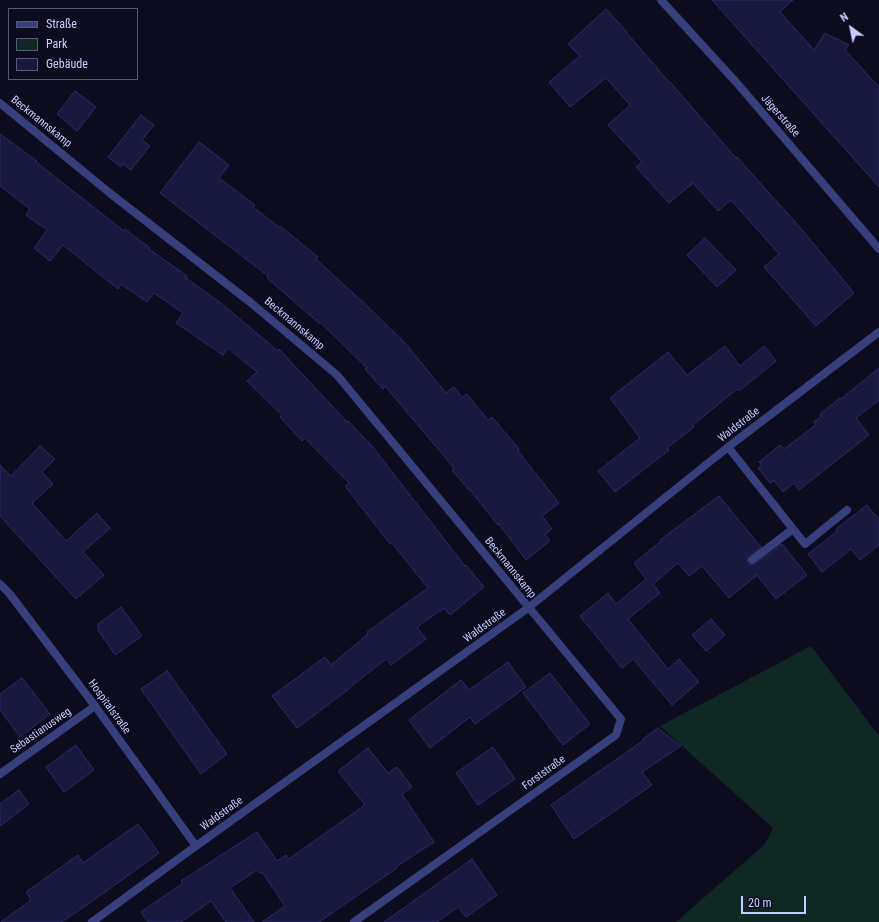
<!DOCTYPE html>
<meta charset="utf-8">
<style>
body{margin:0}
#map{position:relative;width:879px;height:922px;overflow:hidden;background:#0c0c1e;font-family:"Roboto Condensed",sans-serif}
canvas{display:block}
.legend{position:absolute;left:8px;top:8px;width:130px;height:72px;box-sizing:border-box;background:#0c0c1e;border:1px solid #585978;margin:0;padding:5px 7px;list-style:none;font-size:12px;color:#c9ccff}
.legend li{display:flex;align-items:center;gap:8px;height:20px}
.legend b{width:20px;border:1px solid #585978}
.north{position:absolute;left:831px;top:8px;width:40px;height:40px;-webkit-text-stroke:3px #0c0c1e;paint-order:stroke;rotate:327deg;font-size:11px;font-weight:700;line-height:16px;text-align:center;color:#c9ccff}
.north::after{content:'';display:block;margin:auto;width:14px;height:18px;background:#c9ccff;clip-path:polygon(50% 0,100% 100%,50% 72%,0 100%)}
.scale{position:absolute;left:741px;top:896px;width:65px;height:18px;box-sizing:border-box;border:2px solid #c9ccff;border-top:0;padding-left:5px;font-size:12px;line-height:14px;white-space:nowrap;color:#c9ccff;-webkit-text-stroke:3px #0c0c1e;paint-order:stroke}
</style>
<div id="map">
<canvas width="879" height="922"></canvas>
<ul class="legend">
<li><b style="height:5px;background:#37407d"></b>Straße</li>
<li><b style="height:11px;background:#0f2823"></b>Park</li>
<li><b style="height:11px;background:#19183f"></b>Gebäude</li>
</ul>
<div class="north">N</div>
<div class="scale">20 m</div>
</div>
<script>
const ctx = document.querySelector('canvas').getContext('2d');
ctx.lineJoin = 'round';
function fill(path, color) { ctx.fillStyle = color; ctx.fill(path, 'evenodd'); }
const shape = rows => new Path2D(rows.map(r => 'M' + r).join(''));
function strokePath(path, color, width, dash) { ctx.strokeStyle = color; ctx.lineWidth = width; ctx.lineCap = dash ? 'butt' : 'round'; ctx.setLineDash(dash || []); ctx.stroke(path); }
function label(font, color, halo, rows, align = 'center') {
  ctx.font = font + ' "Roboto Condensed",sans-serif'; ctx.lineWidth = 3; ctx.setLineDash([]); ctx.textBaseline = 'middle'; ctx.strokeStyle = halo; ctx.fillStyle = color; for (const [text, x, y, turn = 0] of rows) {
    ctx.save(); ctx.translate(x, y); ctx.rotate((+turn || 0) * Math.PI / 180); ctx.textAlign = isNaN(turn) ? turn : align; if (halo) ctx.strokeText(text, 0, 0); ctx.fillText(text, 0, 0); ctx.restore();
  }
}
fill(shape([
 [811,646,879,736,879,922,676,922,765,844,773,828,660,726]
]), '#0f2823');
const building = shape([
 [712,0,793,0,780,12,814,50,825,33,849,45,845,50,879,87,879,187,712,0],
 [606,9,627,32,626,32,669,82,670,82,736,158,737,157,804,232,854,293,816,326,764,267,779,254,731,200,718,211,693,183,669,203,636,167,642,162,608,125,630,105,606,78,570,107,549,82,580,56,568,44,606,9],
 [75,91,96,107,77,131,57,114,75,91],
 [141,115,154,125,142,140,150,146,131,170,123,164,121,167,108,157,141,115],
 [0,134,37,161,36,162,124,231,125,229,150,248,149,249,187,276,186,278,222,304,278,351,279,349,347,422,348,421,372,446,465,566,466,565,484,587,450,615,444,608,417,627,426,639,391,665,386,659,349,688,349,689,297,728,272,696,325,657,331,665,368,634,367,632,428,588,392,543,390,544,345,486,349,483,305,438,302,441,280,417,282,415,247,381,257,372,228,348,223,355,176,323,183,313,154,293,147,302,121,284,118,289,63,245,50,261,34,248,47,230,26,215,30,209,0,186,0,134],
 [199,142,229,165,219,178,255,205,253,207,279,227,280,226,318,257,316,259,366,305,406,344,446,393,454,387,462,397,467,394,488,420,492,417,519,449,518,451,559,503,542,516,552,529,545,534,550,541,526,560,499,524,498,525,470,490,469,490,452,470,454,468,385,386,383,389,365,369,367,368,321,323,320,324,267,278,268,276,160,193,199,142],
 [705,238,736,270,717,287,687,255,705,238],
 [725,346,740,366,764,346,776,361,739,391,737,389,693,425,694,427,667,448,669,450,615,492,598,471,640,438,610,398,668,352,687,375,725,346],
 [879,368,879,400,856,418,869,435,799,490,794,483,783,492,774,480,770,483,758,468,762,465,759,462,780,445,784,449,816,425,814,422,821,417,820,414,840,398,841,399,879,368],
 [40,446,55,459,42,472,53,484,32,503,66,541,97,513,110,528,83,552,104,575,76,599,0,516,0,465,11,476,40,446],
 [719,496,761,547,747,558,748,564,752,565,755,564,782,544,807,575,776,599,757,575,729,598,702,566,689,576,678,563,653,584,660,593,628,619,668,669,679,659,699,682,672,705,633,659,622,668,580,616,608,593,616,604,646,579,634,563,661,541,660,540,719,496],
 [867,505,879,520,879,545,860,560,851,549,822,572,808,554,837,531,836,529,867,505],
 [121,607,142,636,115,655,98,630,98,624,121,607],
 [711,619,725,635,706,651,692,635,711,619],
 [508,662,526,687,475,724,470,717,430,748,409,720,461,680,469,690,508,662],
 [167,671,227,754,201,774,141,689,167,671],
 [550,673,590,724,563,745,523,693,550,673],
 [22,678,50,714,20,737,0,710,0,694,22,678],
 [658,728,681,746,642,772,652,785,574,839,551,805,644,740,643,739,658,728],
 [76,745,94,770,64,792,46,767,76,745],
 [493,747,515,779,478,805,456,773,493,747],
 [368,748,388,773,397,767,412,787,402,794,434,842,396,867,397,868,319,922,262,922,285,906,262,872,260,873,257,870,230,888,254,922,226,922,211,901,181,922,148,922,141,912,183,883,181,881,257,832,277,861,286,855,289,859,365,805,338,771,368,748],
 [19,790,29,804,0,826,0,804,19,790],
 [138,824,159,853,108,890,62,922,1,922,31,900,26,892,78,855,83,863,138,824],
 [472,859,497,895,466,917,458,907,437,922,384,922,472,859]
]);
fill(building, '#19183f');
strokePath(building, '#2c2a6b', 1);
strokePath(shape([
 [728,447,793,529],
 [752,560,793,529,805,544,847,510]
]), '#37407d', 8);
strokePath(shape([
 [661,0,736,82,879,249],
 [0,103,111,194,250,302,337,375,621,719,616,735,354,922],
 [0,584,9,593,95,706,196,846],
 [0,774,95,706],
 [92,922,196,846,528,608,728,447,879,332]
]), '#37407d', 8);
label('11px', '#c9ccff', '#0c0c1e', [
 ["Jägerstraße",780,116,49],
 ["Beckmannskamp",41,122,39],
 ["Beckmannskamp",294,324,40],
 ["Waldstraße",739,425,-38],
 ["Beckmannskamp",510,568,51],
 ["Waldstraße",485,626,-36],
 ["Hospitalstraße",109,707,54],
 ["Sebastianusweg",41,731,-35],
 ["Forststraße",544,773,-36],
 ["Waldstraße",222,814,-36]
]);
</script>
